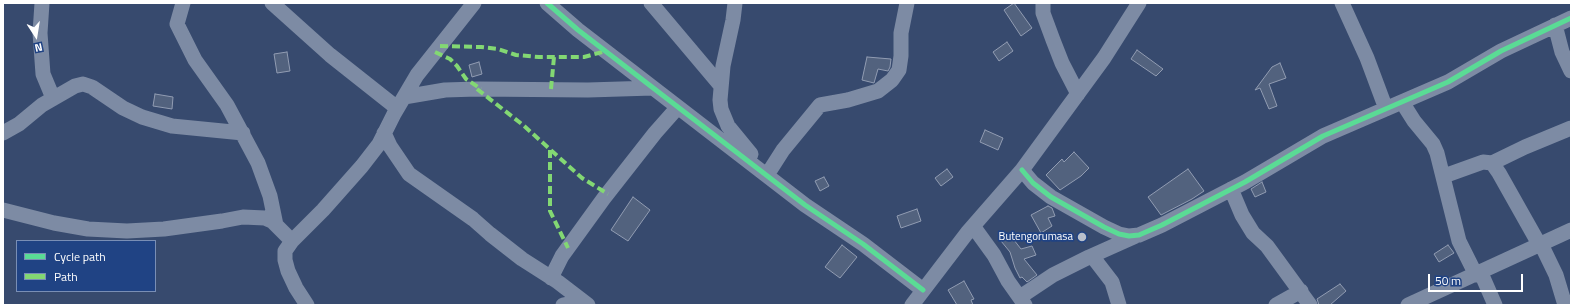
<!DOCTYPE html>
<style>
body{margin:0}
#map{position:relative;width:1574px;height:308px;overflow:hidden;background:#374a6e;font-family:"Titillium Web",sans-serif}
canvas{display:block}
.frame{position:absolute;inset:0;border:4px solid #fff;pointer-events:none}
.legend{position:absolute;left:16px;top:240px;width:140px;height:52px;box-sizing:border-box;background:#204384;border:1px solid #798eb5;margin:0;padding:5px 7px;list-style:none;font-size:12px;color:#fff}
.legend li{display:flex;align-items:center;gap:8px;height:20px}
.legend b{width:20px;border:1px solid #798eb5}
.north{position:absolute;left:16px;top:16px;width:40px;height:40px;-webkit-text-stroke:3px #204384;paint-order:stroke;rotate:168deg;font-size:11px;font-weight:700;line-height:16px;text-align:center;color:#fff}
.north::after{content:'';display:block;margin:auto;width:14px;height:18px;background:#fff;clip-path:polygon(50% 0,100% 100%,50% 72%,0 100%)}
.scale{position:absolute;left:1428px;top:274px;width:95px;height:18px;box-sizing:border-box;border:2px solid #fff;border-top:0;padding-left:5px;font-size:12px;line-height:14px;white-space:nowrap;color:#fff;-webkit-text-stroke:3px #204384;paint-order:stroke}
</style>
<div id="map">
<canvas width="1574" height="308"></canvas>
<div class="frame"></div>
<ul class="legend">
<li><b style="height:5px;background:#5adb95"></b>Cycle path</li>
<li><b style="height:5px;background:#83d873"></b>Path</li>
</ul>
<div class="north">N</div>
<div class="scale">50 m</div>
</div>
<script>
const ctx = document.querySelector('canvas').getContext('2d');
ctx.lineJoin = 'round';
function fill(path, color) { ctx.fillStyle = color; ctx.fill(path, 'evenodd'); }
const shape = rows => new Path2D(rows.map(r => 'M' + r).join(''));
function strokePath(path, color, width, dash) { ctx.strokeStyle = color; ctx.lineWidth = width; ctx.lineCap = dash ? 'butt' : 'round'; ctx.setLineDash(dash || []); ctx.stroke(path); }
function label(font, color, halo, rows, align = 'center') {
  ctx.font = font + ' "Titillium Web",sans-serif'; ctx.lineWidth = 3.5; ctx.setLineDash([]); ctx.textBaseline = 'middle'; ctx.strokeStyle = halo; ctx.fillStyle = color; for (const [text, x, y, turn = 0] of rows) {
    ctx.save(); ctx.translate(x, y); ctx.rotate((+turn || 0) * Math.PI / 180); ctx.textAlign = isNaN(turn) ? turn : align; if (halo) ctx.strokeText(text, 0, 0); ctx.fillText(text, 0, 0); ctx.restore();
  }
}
const building = shape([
 [1014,3,1032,28,1021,36,1004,10,1014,3],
 [1007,42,1013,51,999,61,993,52,1007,42],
 [1137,50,1163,69,1156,76,1131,59,1137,50],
 [287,52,290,71,277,73,274,54,287,52],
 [867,57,891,59,890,67,888,71,878,69,874,83,862,80,867,57],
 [479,62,482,74,472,77,469,65,479,62],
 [1280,63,1286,78,1269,84,1277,106,1269,109,1260,88,1255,90,1272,67,1280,63],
 [155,94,173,97,172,109,153,106,155,94],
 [985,130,1003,138,998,150,980,142,985,130],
 [1074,152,1089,168,1081,176,1060,190,1046,175,1062,159,1064,162,1074,152],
 [947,169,953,177,941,186,935,178,947,169],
 [1188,169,1204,191,1192,199,1161,215,1148,197,1188,169],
 [824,177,829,186,820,191,815,181,824,177],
 [1262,182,1266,192,1255,197,1251,189,1262,182],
 [633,197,650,210,628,241,611,230,633,197],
 [1048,206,1052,208,1055,216,1048,218,1052,226,1041,233,1031,215,1048,206],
 [917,209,921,221,901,228,897,216,917,209],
 [1010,235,1021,249,1032,246,1036,255,1024,259,1037,275,1027,282,1022,277,1020,278,1015,268,1010,252,1001,241,1010,235],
 [842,245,857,257,840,278,825,267,842,245],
 [1448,245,1454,253,1439,262,1434,254,1448,245],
 [964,281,974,299,971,300,973,305,957,305,948,290,964,281],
 [1340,284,1346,291,1330,305,1319,305,1317,299,1340,284]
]);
fill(building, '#52627e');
strokePath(building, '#919cb2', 1);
strokePath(shape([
 [42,3,40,33,43,74,53,98],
 [183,3,177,24,195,60,227,105,258,163,270,196,276,225],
 [272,3,330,55,397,108],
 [547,3,578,30,805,205,863,244,923,290],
 [651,3,721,86],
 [735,3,733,20,723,66,720,100,721,109,728,126,751,154],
 [1043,3,1043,13,1053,40,1062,63,1078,94],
 [1342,3,1367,58,1386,109],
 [1555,25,1562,52,1571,71],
 [404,97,445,90,477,89,588,90,653,88],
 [1402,102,1414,121,1433,144,1437,153,1459,241,1476,275],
 [3,133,19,124,42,105,75,86,83,84,92,87,123,108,142,117,172,126,243,133],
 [384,133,390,146,409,174,473,219,490,234,522,259,558,282,588,305],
 [1492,163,1525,147,1571,128],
 [1022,170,1033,183,1051,197,1104,227,1119,234,1129,236,1139,235,1162,225,1245,182,1323,136,1448,82,1501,51,1571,18],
 [767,175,783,150,820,105,848,100,878,91,892,80,899,70,901,56,901,33,907,3],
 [1444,176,1483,162,1492,163,1499,173,1539,244],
 [1231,189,1242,215,1253,233,1267,246,1310,305],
 [3,210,54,223,88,229,127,231,164,229,222,221,243,217,265,218,272,221,292,241],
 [973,226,994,255,1008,281,1025,305],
 [1541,244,1556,275,1565,305],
 [1092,256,1112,282,1119,305],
 [1481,273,1495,305],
 [551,278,562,256,604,198,655,133,678,107],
 [1020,297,1053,275,1089,257,1136,236],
 [307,305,296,288,288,271,285,260,285,251,292,241,323,210,362,166,379,144,394,114,417,75,474,3],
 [563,305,582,301],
 [912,305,967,233,1022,170,1104,58,1139,3],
 [1276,305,1301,291],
 [1408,305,1571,230]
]), '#7d8ba4', 15);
strokePath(shape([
 [440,46,481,47,498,49,516,55,539,57,584,57,606,51],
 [435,52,450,59,457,66,466,79,481,89],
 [477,89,523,125,582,178,608,194],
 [551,89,554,57],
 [550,150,550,211,568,248]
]), '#83d873', 4, [8, 4]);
strokePath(shape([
 [547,3,578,30,805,205,863,244,923,290],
 [1022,170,1033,183,1051,197,1104,227,1119,234,1129,236,1139,235,1162,225,1245,182,1323,136,1448,82,1501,51,1571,18]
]), '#5adb95', 5);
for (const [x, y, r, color] of [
 [1082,237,5,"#b9c0cc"]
]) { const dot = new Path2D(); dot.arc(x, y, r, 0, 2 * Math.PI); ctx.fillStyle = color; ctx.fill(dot); strokePath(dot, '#204384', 1.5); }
label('11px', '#fff', '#204384', [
 ["Butengorumasa",1073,237]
], 'right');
</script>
